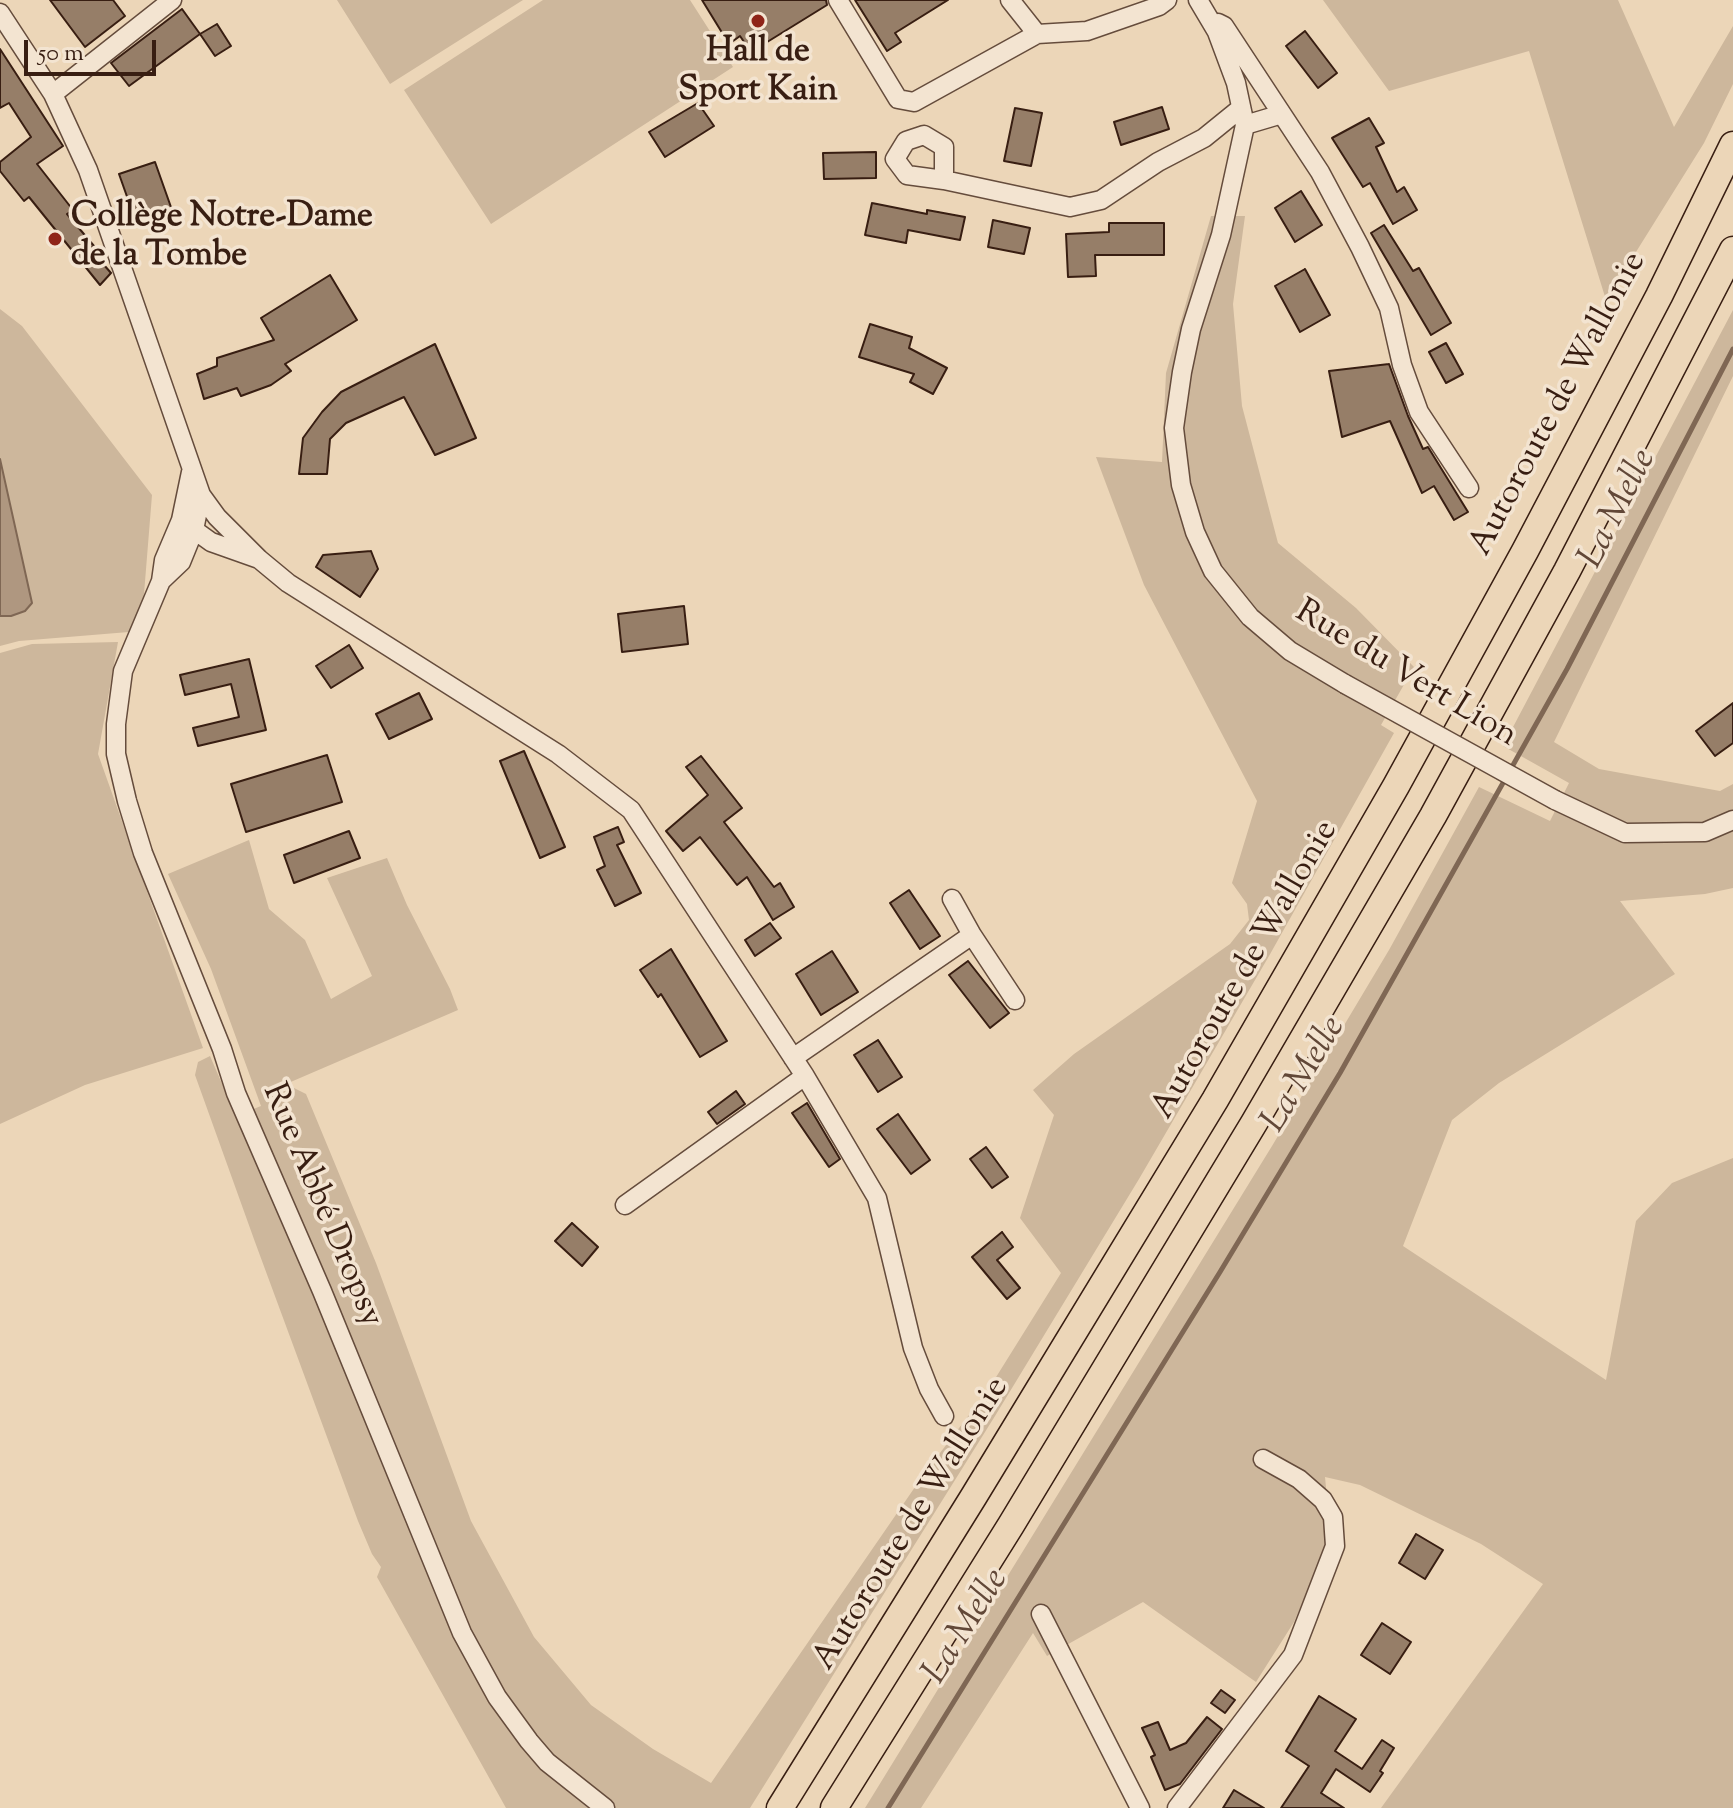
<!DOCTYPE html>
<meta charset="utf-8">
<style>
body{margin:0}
#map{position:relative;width:1733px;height:1808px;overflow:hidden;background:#ecd6b8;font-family:"Sorts Mill Goudy",serif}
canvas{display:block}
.scale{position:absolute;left:24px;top:40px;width:132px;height:36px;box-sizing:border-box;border:4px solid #381e12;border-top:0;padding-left:10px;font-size:24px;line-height:28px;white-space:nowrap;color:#381e12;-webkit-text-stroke:6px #f3e4d1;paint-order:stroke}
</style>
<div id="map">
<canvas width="1733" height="1808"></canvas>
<div class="scale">50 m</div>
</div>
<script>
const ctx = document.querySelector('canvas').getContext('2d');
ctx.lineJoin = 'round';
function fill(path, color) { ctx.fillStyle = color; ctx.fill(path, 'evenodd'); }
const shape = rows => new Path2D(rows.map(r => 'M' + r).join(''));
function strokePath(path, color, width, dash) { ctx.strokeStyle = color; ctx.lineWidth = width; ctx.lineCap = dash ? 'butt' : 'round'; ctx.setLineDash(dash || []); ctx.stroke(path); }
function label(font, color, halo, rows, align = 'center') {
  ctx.font = font + ' "Sorts Mill Goudy",serif'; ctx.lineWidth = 7; ctx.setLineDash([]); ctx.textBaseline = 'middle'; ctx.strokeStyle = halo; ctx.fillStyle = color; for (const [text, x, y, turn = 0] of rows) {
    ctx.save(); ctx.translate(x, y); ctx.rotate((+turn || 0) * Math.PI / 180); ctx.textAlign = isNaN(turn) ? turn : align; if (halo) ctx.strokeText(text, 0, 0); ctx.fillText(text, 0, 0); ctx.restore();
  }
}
fill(shape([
 [337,0,523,0,390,84],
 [543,0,690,0,733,67,491,224,404,90],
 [1323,0,1618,0,1674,127,1733,26,1733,84,1704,143,1606,300,1529,51,1389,91],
 [1211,216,1245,216,1233,304,1242,406,1278,543,1356,608,1414,667,1381,725,1394,733,1269,956,1139,1179,995,1416,750,1808,506,1808,377,1577,381,1567,372,1554,358,1521,255,1242,195,1075,198,1062,210,1056,236,1116,261,1106,211,969,168,874,249,840,269,909,305,940,331,999,372,976,327,878,387,858,407,905,450,989,458,1010,286,1084,306,1094,376,1263,471,1521,534,1637,591,1705,653,1749,711,1783,924,1474,988,1390,1061,1273,1020,1218,1054,1115,1033,1090,1074,1054,1230,944,1249,920,1247,904,1232,883,1257,801,1144,585,1096,457,1162,462,1166,373],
 [0,309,22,326,152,495,141,631,19,641,0,646],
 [1733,310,1733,376,1554,742,1599,769,1720,791,1733,784,1733,888,1705,894,1620,901,1675,974,1499,1083,1452,1120,1403,1246,1606,1380,1636,1221,1672,1183,1733,1158,1733,1808,1381,1808,1543,1584,1481,1544,1360,1485,1325,1477,1329,1519,1328,1543,1294,1622,1256,1682,1143,1602,1047,1656,1033,1633,921,1808,865,1808,1272,1146,1389,950,1479,787,1550,821,1569,783,1503,746],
 [118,642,98,754,203,1048,85,1085,0,1124,0,653,32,644]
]), '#cdb79c');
const water = shape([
 [0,459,32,603,25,611,11,616,0,616,0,459]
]);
fill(water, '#af9780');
strokePath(water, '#7f6754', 2);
strokePath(shape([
 [888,1808,1220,1272,1340,1073,1567,669,1733,349]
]), '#7f6754', 5);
const building = shape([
 [50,0,113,0,125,16,85,47,50,0],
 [702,0,826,0,827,5,751,52,740,36,729,44,702,0],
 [855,0,948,0,895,33,901,42,887,51,855,0],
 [182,9,200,34,129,86,111,63,182,9],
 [217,24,231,46,215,56,200,34,217,24],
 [1305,31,1337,73,1318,88,1286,46,1305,31],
 [0,49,63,146,37,164,73,210,67,214,94,246,90,249,111,273,100,285,29,197,24,201,0,171,0,162,31,137,9,103,0,108,0,49],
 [698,103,714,126,665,157,649,132,698,103],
 [1162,107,1169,129,1121,145,1114,122,1162,107],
 [1015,108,1042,113,1031,166,1004,161,1015,108],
 [1369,118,1384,143,1376,147,1397,192,1404,187,1417,210,1393,224,1370,183,1363,187,1332,138,1369,118],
 [876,152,876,178,824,179,823,153,876,152],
 [155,162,172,210,136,222,119,174,155,162],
 [1301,191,1322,225,1295,242,1275,208,1301,191],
 [872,203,927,214,927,210,965,217,960,240,908,230,906,243,865,235,872,203],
 [993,220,1030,228,1024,254,988,247,993,220],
 [1109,223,1164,223,1164,255,1095,255,1096,276,1068,277,1066,234,1109,232,1109,223],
 [1384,225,1413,271,1419,268,1451,323,1431,335,1371,233,1384,225],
 [1305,269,1330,315,1300,332,1275,286,1305,269],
 [330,275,357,320,285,364,291,371,271,385,241,396,237,388,204,399,197,374,217,366,217,358,274,340,261,318,330,275],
 [870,324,912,337,909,348,947,368,933,394,910,382,914,374,859,357,870,324],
 [1446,343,1463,374,1446,383,1429,352,1446,343],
 [435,344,476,438,435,455,404,397,346,423,330,439,327,474,299,474,303,438,322,412,341,392,435,344],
 [1389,364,1408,416,1423,449,1428,447,1468,512,1454,520,1434,486,1422,493,1390,421,1342,437,1329,371,1389,364],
 [371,551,378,569,360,597,316,567,323,555,371,551],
 [684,606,688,644,622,652,618,614,684,606],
 [349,645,363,668,331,688,316,666,349,645],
 [249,659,266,730,198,746,193,728,239,717,231,684,185,695,180,675,249,659],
 [419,693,432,719,389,739,376,714,419,693],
 [1733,703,1733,743,1715,756,1696,731,1733,703],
 [524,751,565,847,540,858,500,761,524,751],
 [327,755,342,802,246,832,231,784,327,755],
 [701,756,742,808,724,822,774,887,780,883,794,907,773,920,747,877,737,885,700,837,683,851,666,831,708,795,686,767,701,756],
 [618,827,624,842,617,845,641,893,615,906,597,870,605,866,594,837,618,827],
 [349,831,360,858,294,883,284,855,349,831],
 [909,890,940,936,920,949,890,903,909,890],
 [770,923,781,938,755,956,745,940,770,923],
 [671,949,727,1041,700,1057,661,994,658,997,640,970,671,949],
 [832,951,858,992,821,1015,796,974,832,951],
 [968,961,1009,1013,990,1028,949,975,968,961],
 [878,1040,902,1077,878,1092,854,1055,878,1040],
 [736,1091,745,1104,717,1124,708,1112,736,1091],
 [807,1103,840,1159,829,1167,792,1113,807,1103],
 [898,1114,930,1160,911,1174,877,1129,898,1114],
 [986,1147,1008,1177,992,1188,970,1159,986,1147],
 [572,1223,598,1247,582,1266,555,1241,572,1223],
 [1002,1232,1013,1247,997,1260,1020,1288,1007,1299,972,1257,1002,1232],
 [1416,1534,1443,1550,1425,1579,1399,1563,1416,1534],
 [1382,1623,1411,1642,1390,1674,1361,1655,1382,1623],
 [1221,1690,1235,1700,1225,1713,1211,1703,1221,1690],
 [1319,1696,1356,1719,1335,1751,1362,1769,1382,1740,1394,1748,1380,1771,1383,1773,1370,1792,1336,1769,1321,1793,1344,1808,1281,1808,1309,1766,1286,1751,1319,1696],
 [1207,1717,1222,1729,1180,1784,1165,1790,1151,1757,1155,1755,1142,1728,1158,1722,1170,1750,1186,1743,1207,1717],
 [1234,1790,1264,1808,1223,1808,1234,1790]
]);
fill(building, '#967e68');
strokePath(building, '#381e12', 2);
const minor = shape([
 [838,0,898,99,914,102,1037,34],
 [1010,0,1037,34,1087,31,1159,6,1167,0],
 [1198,0,1217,32,1236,83,1245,125,1221,235,1191,329,1182,372,1174,428,1181,485,1195,532,1213,571,1250,617,1290,651,1345,684],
 [0,13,53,94,88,170,201,495,194,530,181,562,161,581],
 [1218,23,1224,26,1320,172,1360,247,1389,308,1402,365,1419,412,1469,488],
 [53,94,172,0],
 [1245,125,1282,114],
 [944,180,944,147,924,135,906,141,895,159,907,175,944,180,1070,207,1101,200,1158,162,1204,138,1241,108],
 [191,472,181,520,164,560,161,581,123,671,116,724,116,754,127,801,143,853,222,1049,236,1093,322,1291,462,1633,497,1697,529,1741,547,1762,605,1808],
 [186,524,211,542,259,559,217,517,201,495],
 [259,559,288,583,558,754,631,810,805,1076,877,1198,913,1348,929,1389,944,1416],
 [1555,800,1625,833,1705,832,1733,820],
 [952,899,972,935],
 [793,1058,972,935,1015,1000],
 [625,1205,805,1076],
 [1041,1614,1140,1808],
 [1177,1808,1293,1655,1335,1546,1333,1517,1323,1500,1299,1479,1263,1459]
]);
const highway = shape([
 [780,1808,974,1496,1215,1100,1396,786,1525,551,1659,296,1733,145],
 [834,1808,1011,1525,1254,1123,1433,816,1567,571,1733,250]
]);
strokePath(minor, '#654c3c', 21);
strokePath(highway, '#381e12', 29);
strokePath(minor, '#f3e4d1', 18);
strokePath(highway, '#ecd6b8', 26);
const minorBridge = shape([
 [1345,684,1555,800]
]);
strokePath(minorBridge, '#654c3c', 21, []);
strokePath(minorBridge, '#f3e4d1', 18);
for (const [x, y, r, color] of [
 [758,21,8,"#8f2418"],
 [55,239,8,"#8f2418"]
]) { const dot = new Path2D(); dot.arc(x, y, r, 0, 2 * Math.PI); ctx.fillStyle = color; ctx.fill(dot); strokePath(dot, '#f3e4d1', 3); }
label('bold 34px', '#381e12', '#f3e4d1', [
 ["Hall de",758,54],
 ["Sport Kain",758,93],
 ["Collège Notre-Dame",71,219,"left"],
 ["de la Tombe",71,258,"left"]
]);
label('34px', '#381e12', '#f3e4d1', [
 ["Autoroute de Wallonie",1560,405,-62],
 ["Rue du Vert Lion",1405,676,31],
 ["Autoroute de Wallonie",1247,971,-60],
 ["Rue Abbé Dropsy",320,1206,67],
 ["Autoroute de Wallonie",913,1525,-58]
]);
label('italic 36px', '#624838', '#f3e4d1', [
 ["La Melle",1620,510,-63],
 ["La Melle",1306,1076,-59],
 ["La Melle",968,1628,-58]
]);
</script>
